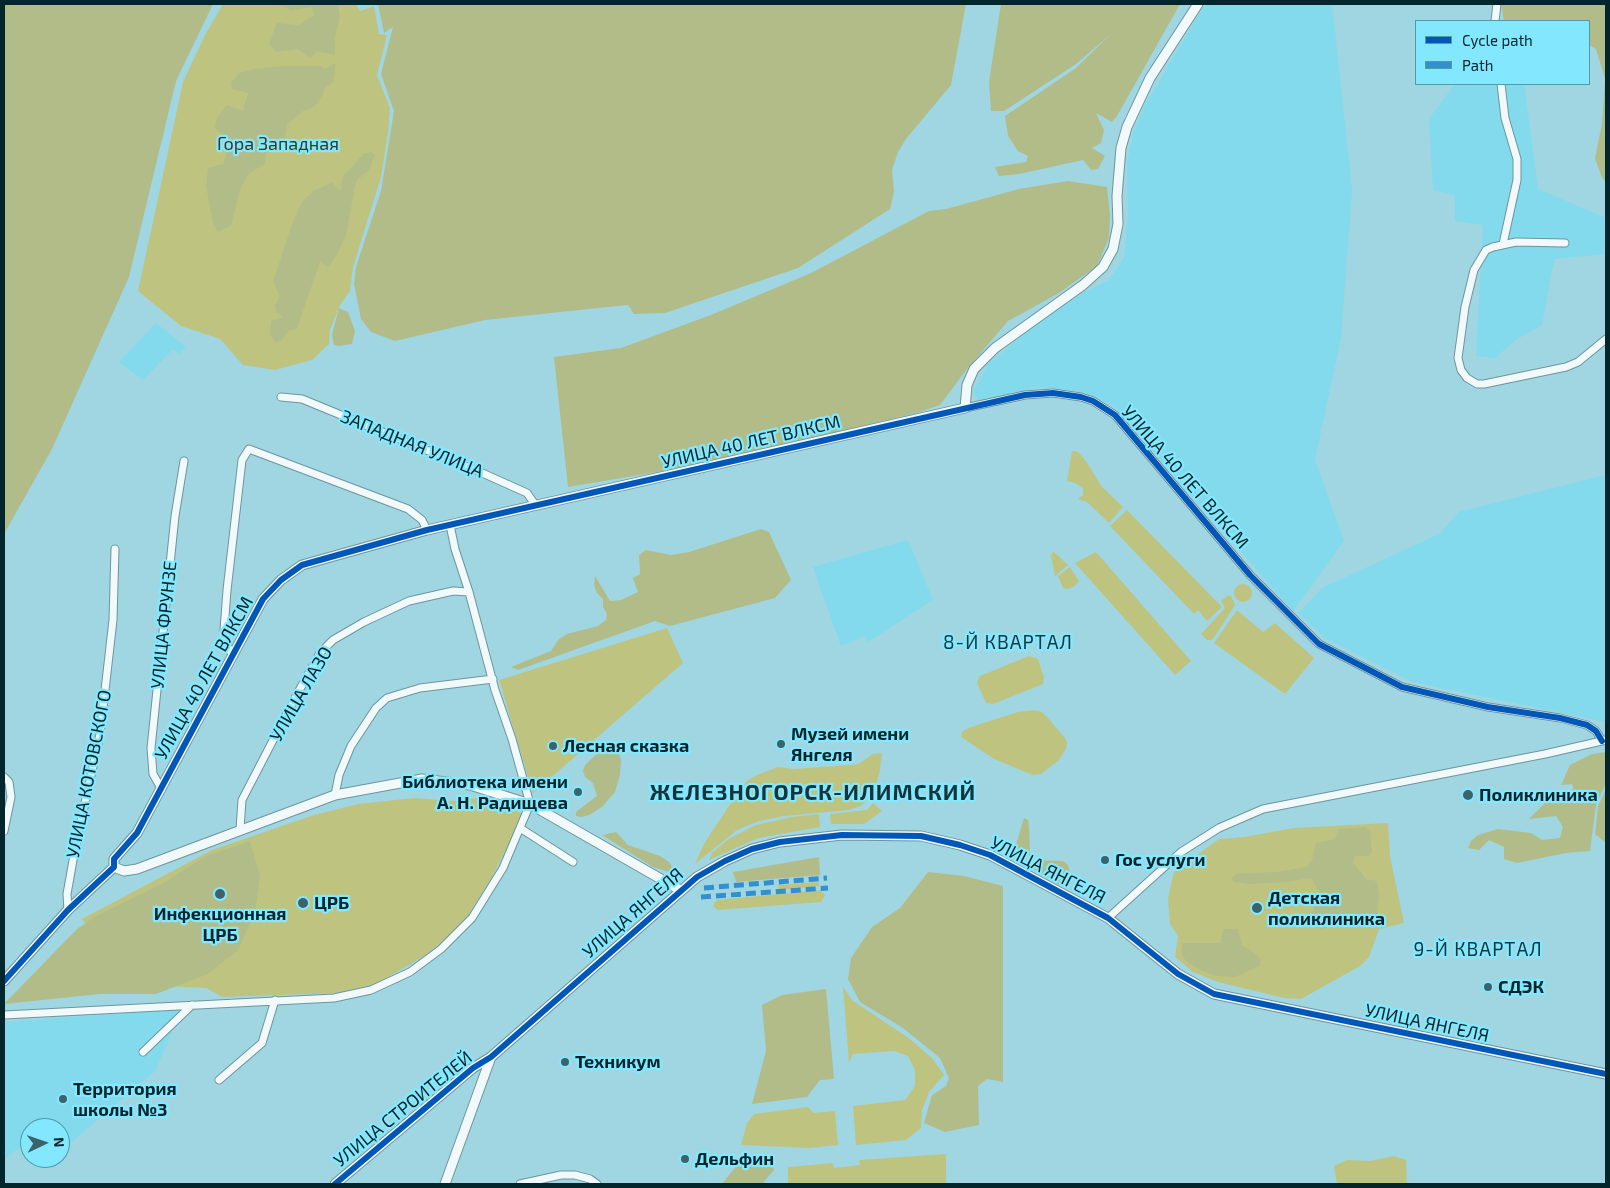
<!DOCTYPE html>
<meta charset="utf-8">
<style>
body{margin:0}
#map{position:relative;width:1610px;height:1188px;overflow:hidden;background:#9fd6e2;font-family:"Exo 2",sans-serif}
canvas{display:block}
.frame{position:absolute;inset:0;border:5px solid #03252c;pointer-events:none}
.legend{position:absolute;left:1415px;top:20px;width:175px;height:65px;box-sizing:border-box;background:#83e8fe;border:1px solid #509aaa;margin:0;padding:6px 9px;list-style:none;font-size:15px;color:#03252c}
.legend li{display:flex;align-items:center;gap:10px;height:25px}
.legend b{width:25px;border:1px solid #509aaa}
.north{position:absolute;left:20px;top:1118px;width:50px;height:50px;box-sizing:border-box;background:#83e8fe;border:1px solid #509aaa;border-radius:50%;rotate:87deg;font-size:14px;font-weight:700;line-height:20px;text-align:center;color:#03252c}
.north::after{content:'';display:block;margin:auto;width:18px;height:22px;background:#3a636c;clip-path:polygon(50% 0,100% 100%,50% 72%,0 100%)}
</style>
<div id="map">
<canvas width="1610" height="1188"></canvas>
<div class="frame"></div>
<ul class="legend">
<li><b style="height:6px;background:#0057b8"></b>Cycle path</li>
<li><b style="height:6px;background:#338fcd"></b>Path</li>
</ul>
<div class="north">N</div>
</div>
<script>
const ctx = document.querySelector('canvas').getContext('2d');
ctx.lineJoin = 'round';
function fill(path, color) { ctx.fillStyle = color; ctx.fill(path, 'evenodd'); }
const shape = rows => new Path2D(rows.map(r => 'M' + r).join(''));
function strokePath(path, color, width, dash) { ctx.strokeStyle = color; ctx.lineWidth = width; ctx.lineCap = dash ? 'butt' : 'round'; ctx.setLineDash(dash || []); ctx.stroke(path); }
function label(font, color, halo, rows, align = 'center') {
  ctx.font = font + ' "Exo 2",sans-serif'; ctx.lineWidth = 4.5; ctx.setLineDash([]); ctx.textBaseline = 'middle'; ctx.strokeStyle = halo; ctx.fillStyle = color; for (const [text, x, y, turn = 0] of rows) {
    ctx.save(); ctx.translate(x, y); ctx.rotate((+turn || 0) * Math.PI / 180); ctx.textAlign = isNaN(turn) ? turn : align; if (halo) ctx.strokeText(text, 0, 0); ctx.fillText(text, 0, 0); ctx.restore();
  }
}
fill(shape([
 [1205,4,1332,4,1352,190,1341,337,1315,460,1344,541,1293,611,1116,408,1084,392,1041,387,980,401,973,393,988,364,1032,328,1082,293,1109,280,1124,258,1128,215,1127,163,1133,134,1145,105],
 [1455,84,1524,84,1538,189,1606,218,1606,254,1554,259,1542,325,1517,339,1495,358,1476,356,1483,225,1455,221,1455,195,1433,190,1429,119],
 [156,323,186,347,179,354,173,349,143,380,119,362],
 [1606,475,1606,722,1413,682,1325,638,1299,613,1322,588,1439,534,1459,512],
 [908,540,933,600,868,642,865,636,841,646,813,567],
 [182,1009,155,1071,67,1146,60,1139,60,1128,30,1128,30,1140,4,1159,4,1022]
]), '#82daec');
fill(shape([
 [223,4,356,4,360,11,374,6,379,34,387,35,377,75,390,108,388,133,381,177,353,267,350,291,340,305,330,330,329,344,312,360,275,370,243,365,220,339,181,326,138,291,183,82,205,35],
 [1072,451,1078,452,1086,461,1102,487,1123,507,1109,523,1087,502,1078,499,1083,495,1083,488,1075,483,1067,481],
 [1127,510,1222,607,1207,621,1198,610,1194,614,1110,526],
 [1053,551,1068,565,1055,576,1051,556],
 [1096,552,1191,661,1175,675,1075,563],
 [1070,567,1079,581,1075,586,1068,589,1063,588,1058,576],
 '1234 593a9 9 0 1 1 18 0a9 9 0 1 1-18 0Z',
 [1228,595,1231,596,1235,605,1215,636,1212,640,1207,640,1201,634,1225,608,1221,601],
 [1237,610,1263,632,1275,623,1314,658,1285,694,1214,643],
 [667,628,683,663,533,793,499,680],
 [1029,656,1038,659,1044,677,1043,684,993,704,986,703,977,683,980,676],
 [1034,710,1042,712,1047,717,1065,738,1067,743,1066,749,1058,761,1041,774,1033,775,994,759,961,737,962,732,968,728,1018,712],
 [882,753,880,771,873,794,861,806,849,810,784,816,759,821,737,830,695,864,705,842,737,794,747,781,757,775,778,767,793,769,849,765,858,764,873,754],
 [485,797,510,806,523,815,492,877,466,919,444,940,426,955,376,984,336,993,222,997,206,988,125,984,82,919,212,850,314,815,358,804,414,798,454,801],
 [873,803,882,811,864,824,831,824,830,814,867,810],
 [819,814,820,827,758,838,709,860,712,853,727,840,756,825,792,817],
 [1388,823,1390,856,1404,923,1379,929,1369,957,1360,966,1301,999,1284,998,1218,982,1193,972,1175,957,1178,936,1170,924,1168,898,1174,872,1219,839,1244,837,1294,828],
 [819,882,819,886,779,890,778,885],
 [820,890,825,895,821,902,718,910,713,906,717,900],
 [843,987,853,1001,910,1039,933,1059,944,1075,929,1092,922,1110,921,1128,906,1140,856,1145,853,1106,905,1100,915,1086,915,1070,908,1056,894,1051,853,1054,849,1063],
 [808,1107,814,1113,835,1111,838,1145,809,1148,741,1145,747,1123,754,1114],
 [946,1154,946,1184,788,1184,788,1167,833,1163,834,1168,860,1165,859,1160],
 [1394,1156,1406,1160,1407,1184,1337,1184,1334,1166,1347,1160,1370,1161]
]), '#bec480');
fill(shape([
 [4,4,213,4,176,81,129,277,52,449,4,534],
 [281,4,338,4,340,17,335,38,335,55,317,51,310,58,297,49,276,52,269,44,277,23,298,25,315,15,311,7,291,11],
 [378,4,966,4,951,85,906,139,898,152,892,170,894,192,890,209,798,268,665,313,634,314,628,305,598,308,485,320,395,341,371,332,361,319,354,284,356,267,381,191,394,111,381,74,393,27,384,33],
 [1001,4,1180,4,1117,116,1112,122,1096,113,1104,130,1101,143,1092,148,1105,156,1098,169,1091,170,1083,160,1019,174,999,176,995,167,1026,162,1028,156,1018,151,1008,136,1005,116,1076,68,1111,34,1076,64,1004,111,991,111,989,82],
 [1501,4,1606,4,1606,182,1602,178,1595,158,1602,124,1605,79,1596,49,1589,45,1589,21,1504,21],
 [336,63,333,83,325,88,322,96,314,107,303,111,287,125,285,138,279,145,266,148,265,164,248,174,240,189,231,226,218,232,213,223,206,186,208,168,223,164,232,138,224,138,215,128,217,117,227,105,243,111,248,93,232,89,231,83,239,73,254,69,282,66,321,66,325,69],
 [372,152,375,155,369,170,356,181,346,236,336,256,328,267,320,262,297,329,289,330,281,341,275,342,270,334,271,321,283,317,276,312,275,305,280,296,273,282,291,227,302,202,313,191,332,182,341,192,342,178,364,153],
 [1068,181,1107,187,1110,215,1109,238,1097,266,1059,293,1008,321,967,369,940,405,917,413,693,466,568,487,554,357,621,348,711,315,811,273,929,211,946,209,1019,189],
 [339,308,348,312,355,331,352,344,339,346,334,345,332,335],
 [761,529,769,532,791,580,775,598,670,626,655,621,518,670,511,667,551,651,559,639,567,634,598,626,606,620,607,614,603,607,603,599,597,593,594,585,595,576,610,601,621,600,638,592,633,578,640,574,639,555,646,550,671,555,689,552],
 [616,744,621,760,620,775,615,792,602,807,589,815,581,817,576,816,576,812,597,796,593,783,585,777,583,771,585,765,606,745],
 [1606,752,1606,783,1596,805,1590,851,1566,853,1517,863,1504,859,1504,847,1489,840,1479,850,1468,848,1471,841,1478,835,1498,829,1531,833,1542,840,1560,838,1563,827,1556,816,1529,819,1552,796,1559,801,1567,799,1573,788,1572,784,1561,785,1570,765,1592,754],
 [1606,789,1606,843,1595,834,1598,806],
 [1024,818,1028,820,1029,827,1030,855,1026,856,1016,851,1015,848],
 [1365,827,1370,830,1372,852,1369,856,1355,856,1353,862,1366,879,1377,881,1379,897,1377,910,1379,917,1377,924,1363,918,1352,924,1335,924,1322,929,1313,926,1311,917,1319,892,1311,878,1285,882,1249,884,1235,882,1231,879,1236,874,1243,873,1277,872,1307,867,1312,860,1316,843,1335,839,1338,829],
 [616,832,628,845,660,856,669,862,673,868,669,872,653,867,602,835],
 [250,841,260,876,255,913,238,950,208,974,156,994,100,994,4,1004,77,929,96,916,165,882,206,856],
 [819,857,820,875,736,882,733,872],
 [1027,860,1063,861,1068,865,1072,882,1068,887,1059,885,1028,866],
 [928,872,964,876,1003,886,1003,1082,987,1079,978,1086,979,1125,945,1132,924,1123,932,1095,946,1086,949,1078,940,1058,903,1028,860,1002,848,979,851,958,872,927,900,908],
 [1224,929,1238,929,1242,945,1256,954,1261,960,1260,966,1235,977,1216,976,1200,970,1186,961,1182,955,1182,943,1220,943],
 [826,989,834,1079,820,1080,807,1097,752,1104,766,1051,762,1005,782,995],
 [744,1156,772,1159,774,1170,762,1184,722,1184]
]), '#b2bc88');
const minor = shape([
 [1495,21,1497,4],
 [1501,84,1505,118,1517,159,1517,180,1503,244],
 [1565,243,1516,242,1493,247,1486,250,1474,270,1465,307,1458,358,1461,370,1467,378,1477,384,1484,384,1566,367,1578,362,1606,339],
 [281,397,302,399,480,472,527,493,536,506],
 [965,408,1025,395,1053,393,1081,397,1093,401,1115,415,1250,575,1319,644,1402,687,1488,707,1560,718,1587,725,1596,731,1602,741],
 [233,656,228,647,224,630,227,590,242,460,249,449,408,509,422,520,427,530],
 [4,777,9,782,11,797,4,831],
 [161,788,153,774,151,748,175,516,184,461],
 [335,795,339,775,351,746,376,708,387,698,420,688,493,679],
 [520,828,573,862],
 [240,829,242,800,296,696,320,653,333,640,364,622,409,601,453,591,469,592],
 [68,910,67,894,75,849,100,734,113,620,115,549],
 [1108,918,1181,852,1219,828,1263,809,1545,754,1606,740],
 [4,1015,334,998,371,990,410,972,441,949,472,918,503,868,530,804,512,739,495,690,469,592,455,549,450,525],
 [143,1052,192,1005],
 [219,1080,262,1043,275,1000],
 [520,1184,561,1175,575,1175,590,1179,597,1184]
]);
const tertiary = shape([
 [114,867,124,871,137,869,335,795,422,779,470,785,530,804,680,890],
 [4,981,68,910,114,867,114,859,137,833,263,599,281,580,302,565,427,530,965,408,967,385,974,369,995,348,1083,285,1103,267,1113,249,1118,224,1117,196,1121,148,1127,127,1150,78,1198,4],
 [335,1184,473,1068,491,1057,697,877,725,861,752,849,780,842,842,835,921,836,960,845,990,855,1108,918,1178,974,1214,994,1606,1074],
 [445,1184,491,1057]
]);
strokePath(minor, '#6d959d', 9);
strokePath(tertiary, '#6d959d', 11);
strokePath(minor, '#f1f9fb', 7);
strokePath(tertiary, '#f1f9fb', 9);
strokePath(shape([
 [704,888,827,878],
 [701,897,828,888]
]), '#338fcd', 5, [10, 5]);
strokePath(shape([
 [4,981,68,910,114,867,114,859,137,833,263,599,281,580,302,565,427,530,1025,395,1053,393,1081,397,1093,401,1115,415,1250,575,1319,644,1402,687,1488,707,1560,718,1587,725,1596,731,1602,741],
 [335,1184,473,1068,491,1057,697,877,725,861,752,849,780,842,842,835,921,836,960,845,990,855,1108,918,1178,974,1214,994,1606,1074]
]), '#0057b8', 6);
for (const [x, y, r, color] of [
 [781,744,5,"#3a636c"],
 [553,746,5,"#3a636c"],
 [578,792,5,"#3a636c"],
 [1468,795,6,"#3a636c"],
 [1105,860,5,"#3a636c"],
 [220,894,6,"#3a636c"],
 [303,903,6,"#3a636c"],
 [1257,908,6,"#3a636c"],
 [1488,987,5,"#3a636c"],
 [565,1062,5,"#3a636c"],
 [63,1099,5,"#3a636c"],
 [685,1159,5,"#3a636c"]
]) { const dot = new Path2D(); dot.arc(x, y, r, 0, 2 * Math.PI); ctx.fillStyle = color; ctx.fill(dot); strokePath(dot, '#83e8fe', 2); }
label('18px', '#3d3720', '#83e8fe', [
 ["Гора Западная",278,144]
]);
label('18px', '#03252c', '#83e8fe', [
 ["УЛИЦА 40 ЛЕТ ВЛКСМ",751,442,-13],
 ["ЗАПАДНАЯ УЛИЦА",412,444,22],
 ["УЛИЦА 40 ЛЕТ ВЛКСМ",1185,477,49],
 ["УЛИЦА ФРУНЗЕ",164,625,-84],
 ["УЛИЦА 40 ЛЕТ ВЛКСМ",204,678,-61],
 ["УЛИЦА ЛАЗО",301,694,-60],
 ["УЛИЦА КОТОВСКОГО",89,774,-79],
 ["УЛИЦА ЯНГЕЛЯ",1048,870,27],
 ["УЛИЦА ЯНГЕЛЯ",633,913,-41],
 ["УЛИЦА ЯНГЕЛЯ",1427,1023,12],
 ["УЛИЦА СТРОИТЕЛЕЙ",403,1109,-39]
]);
label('bold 18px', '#03252c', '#83e8fe', [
 ["Музей имени",791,734],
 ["Янгеля",791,755],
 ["Лесная сказка",563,746],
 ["Библиотека имени",568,782,"right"],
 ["А. Н. Радищева",568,803,"right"],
 ["Поликлиника",1479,795],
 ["Гос услуги",1115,860],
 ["Детская",1268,898],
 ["поликлиника",1268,919],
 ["ЦРБ",314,903],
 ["Инфекционная",220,914,"center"],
 ["ЦРБ",220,935,"center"],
 ["СДЭК",1498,987],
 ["Техникум",575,1062],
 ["Территория",73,1089],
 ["школы №3",73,1110],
 ["Дельфин",695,1159]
], 'left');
ctx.letterSpacing = '1px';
label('19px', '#15353c', '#83e8fe', [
 ["8-Й КВАРТАЛ",1008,643],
 ["9-Й КВАРТАЛ",1478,950]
]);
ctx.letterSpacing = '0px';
ctx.letterSpacing = '1px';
label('bold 22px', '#15353c', '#83e8fe', [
 ["ЖЕЛЕЗНОГОРСК-ИЛИМСКИЙ",813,793]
]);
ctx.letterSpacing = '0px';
</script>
